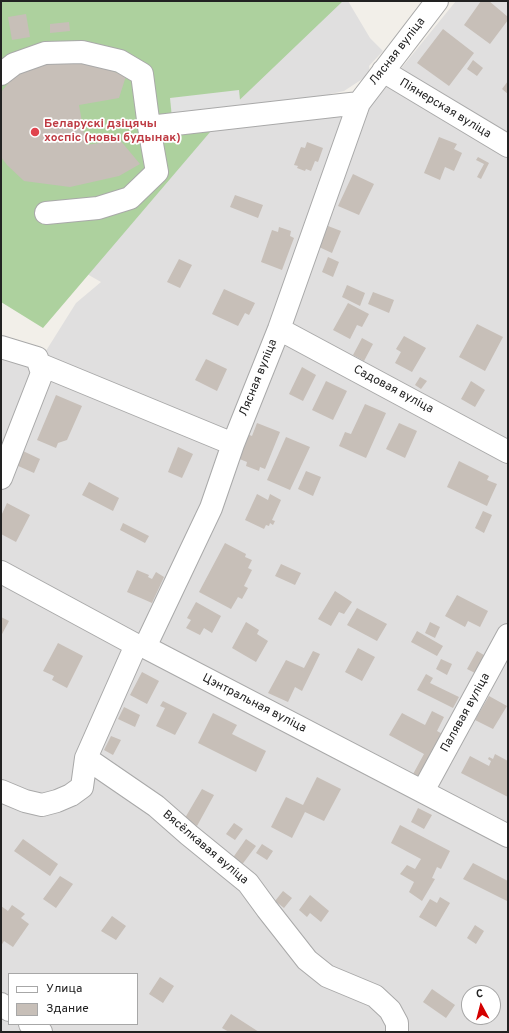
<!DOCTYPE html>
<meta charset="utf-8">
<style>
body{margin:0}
#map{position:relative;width:509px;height:1033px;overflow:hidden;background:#f2efe9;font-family:Overpass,sans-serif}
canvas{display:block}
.frame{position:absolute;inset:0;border:2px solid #222;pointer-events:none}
.legend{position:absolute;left:8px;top:973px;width:130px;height:52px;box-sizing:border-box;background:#fff;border:1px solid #a7a7a7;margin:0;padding:5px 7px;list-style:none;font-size:12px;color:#222}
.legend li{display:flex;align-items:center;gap:8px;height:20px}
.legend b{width:20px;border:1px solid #a7a7a7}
.north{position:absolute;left:461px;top:985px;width:40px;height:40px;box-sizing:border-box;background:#fff;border:1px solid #a7a7a7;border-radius:50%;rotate:353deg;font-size:11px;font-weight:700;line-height:16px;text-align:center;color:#222}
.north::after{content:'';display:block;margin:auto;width:14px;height:18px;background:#d40000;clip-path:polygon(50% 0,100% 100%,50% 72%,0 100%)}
</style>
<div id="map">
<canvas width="509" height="1033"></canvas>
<div class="frame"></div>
<ul class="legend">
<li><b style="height:5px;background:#fff"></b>Улица</li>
<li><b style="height:11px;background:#c7bfb8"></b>Здание</li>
</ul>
<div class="north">С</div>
</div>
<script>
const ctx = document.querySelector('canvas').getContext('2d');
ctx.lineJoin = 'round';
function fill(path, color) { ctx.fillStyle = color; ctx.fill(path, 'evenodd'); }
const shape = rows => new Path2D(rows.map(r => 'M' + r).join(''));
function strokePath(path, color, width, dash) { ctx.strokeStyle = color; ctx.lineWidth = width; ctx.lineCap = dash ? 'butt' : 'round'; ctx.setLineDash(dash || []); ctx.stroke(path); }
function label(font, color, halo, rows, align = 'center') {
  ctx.font = font + ' Overpass,sans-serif'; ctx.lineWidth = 3.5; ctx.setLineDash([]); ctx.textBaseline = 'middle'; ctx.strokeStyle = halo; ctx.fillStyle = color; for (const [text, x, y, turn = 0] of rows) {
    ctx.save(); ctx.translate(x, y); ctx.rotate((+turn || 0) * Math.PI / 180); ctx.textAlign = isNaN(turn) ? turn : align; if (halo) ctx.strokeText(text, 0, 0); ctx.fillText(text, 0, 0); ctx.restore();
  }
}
fill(shape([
 [16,1,348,1,370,38,383,51,369,66,370,74,344,91,330,94,333,116,368,109,456,1,508,2,508,1032,1,1032,1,345,44,354,76,303,101,282,1,225],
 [9,974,137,974,137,1024,9,1024],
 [469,993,493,993,493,1017,469,1017]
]), '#e0dfdf');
fill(shape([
 [1,1,343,1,228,111,43,328,1,302]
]), '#add19e');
fill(shape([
 [239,90,241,110,172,118,170,98]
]), '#e2e2e2');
fill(shape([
 [481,1,489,1,508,17,508,20,490,44,464,25],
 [26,14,30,37,12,40,8,17],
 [69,22,70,31,50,33,50,24],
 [443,29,474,53,449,86,417,63],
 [53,60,81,60,126,76,119,98,79,105,86,145,120,140,140,164,119,176,70,187,24,181,7,165,1,157,1,92,12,79,31,67],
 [473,60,483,68,477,76,467,69],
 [508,81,508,94,502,89],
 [439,137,457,144,454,149,462,153,454,171,445,167,440,180,424,173],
 [307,142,323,148,318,162,315,161,311,171,306,169,305,171,297,168,298,166,294,165,301,147,305,148],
 [478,157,489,163,481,179,477,177,484,164,476,160],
 [353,174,374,184,359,215,338,206],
 [235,195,263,205,258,218,230,207],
 [328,226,341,231,332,253,319,247],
 [279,227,291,231,290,236,294,238,282,270,261,262,272,230,278,232],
 [328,257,339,262,333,277,322,272],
 [179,259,192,265,180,288,167,282],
 [347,285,365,293,360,306,342,297],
 [224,289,255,303,249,315,245,313,238,326,212,314],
 [373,292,394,300,389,313,368,304],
 [348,303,369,314,362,327,357,325,350,339,333,330],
 [477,324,503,337,485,371,459,357],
 [404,336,426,348,412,372,395,363,401,352,396,349],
 [362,338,373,344,364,361,353,355],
 [206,359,227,369,217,391,195,380],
 [302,367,316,375,303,401,289,394],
 [420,377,427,381,421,389,415,385],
 [326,381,347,391,333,420,312,410],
 [471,381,485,390,475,407,461,399],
 [56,395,82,406,67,440,58,443,56,448,37,440],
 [365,404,386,413,366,458,339,446,345,432,351,434],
 [257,423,280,432,265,469,260,467,259,471,246,466,247,462,237,458,247,434,252,436],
 [399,423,417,431,405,458,386,449],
 [286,437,310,447,290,490,267,480],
 [178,447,193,454,182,478,168,472],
 [23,451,40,459,34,473,16,465],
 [459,461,489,476,487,480,497,484,487,506,447,487],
 [306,471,321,477,313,496,298,489],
 [89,482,119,498,113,511,82,495],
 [257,494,268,500,270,494,281,500,272,520,275,521,273,525,270,523,269,526,266,525,264,529,245,520],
 [7,503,30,515,16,542,1,534,1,516],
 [483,511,492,515,484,533,475,528],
 [123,523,149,536,145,543,120,530],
 [225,543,246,554,245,557,252,560,248,568,252,570,244,586,248,588,242,599,238,597,231,609,199,592],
 [281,564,301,573,295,585,275,576],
 [137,570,149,575,148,577,152,579,156,572,164,577,152,603,127,592],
 [335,591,352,602,344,614,339,612,331,626,318,619],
 [457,595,488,611,480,627,468,621,465,627,445,616],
 [196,602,221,616,212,633,204,628,200,635,186,628,191,620,187,618],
 [357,608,387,624,377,641,347,625],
 [1,617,9,621,1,636],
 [246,622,259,630,257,634,268,641,256,662,232,648],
 [430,622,440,627,435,638,425,633],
 [417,631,443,646,437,656,411,642],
 [58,643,83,656,67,688,52,680,54,676,43,671],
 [358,648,375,657,362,681,345,672],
 [313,651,320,654,302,691,295,687,288,702,268,693,286,660,304,668],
 [477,651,489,658,479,675,467,669],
 [441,659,452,664,447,675,436,669],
 [142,672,159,681,147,704,130,695],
 [426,674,433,678,430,683,459,697,453,708,417,690],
 [489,696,507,706,493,729,475,720],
 [163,701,187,713,175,735,156,726,165,708,160,706],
 [124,707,140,715,135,727,118,719],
 [432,711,444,717,437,731,448,737,424,782,412,776,424,754,389,735,402,713,425,725],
 [213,713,237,725,232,734,266,751,256,772,198,743],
 [111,736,121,740,113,755,104,750],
 [495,754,508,761,508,797,461,773,470,756,489,766,491,761,488,759,489,757,493,759],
 [317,777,341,789,324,821,305,812,292,838,271,827,286,797,303,805],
 [202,789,214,795,197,826,185,818],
 [418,808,432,815,424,829,411,822],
 [234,823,243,829,235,840,226,834],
 [400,825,450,851,441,869,437,867,432,878,435,879,422,901,409,892,414,882,400,874,407,865,415,869,421,859,391,843],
 [23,839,58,864,50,876,14,851],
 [246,839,256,846,241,866,232,859],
 [262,844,273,851,267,860,256,853],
 [473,863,508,881,507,901,463,879],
 [60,876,73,884,56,908,43,899],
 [283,891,292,898,284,908,275,901],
 [310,895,329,911,321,922,310,913,307,917,299,910],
 [440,897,450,903,436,927,419,917,430,899,437,903],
 [12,905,25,914,21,918,29,924,13,947,4,941,1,946,1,906,8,911],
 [112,916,126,926,116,940,101,931],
 [475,925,484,931,476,944,467,938],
 [160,977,174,986,163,1003,149,994],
 [432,989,455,1005,446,1018,423,1002],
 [231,1014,259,1032,229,1032,222,1028]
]), '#c7bfb8');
const minor = shape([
 [383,71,508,146],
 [1,74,14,64,45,53,82,52,120,61,142,74,149,127,359,103],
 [46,213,98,208,130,198,157,172,149,127],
 [279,329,508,452],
 [1,347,37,358,42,373,1,478],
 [39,364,233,444],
 [1,572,136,645,145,647,508,836],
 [136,645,86,758,156,806,189,835,248,883,267,909,307,960,327,976,375,996,390,1010,397,1023,397,1032],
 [145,647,211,508,233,444,279,329,359,103,437,1],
 [1,791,25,801,42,805,57,801,71,795,82,787,86,758],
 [423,791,508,635],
 [1,1004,9,1010],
 [30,1024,41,1032]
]);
strokePath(minor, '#a9a9a9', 24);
strokePath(minor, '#fff', 22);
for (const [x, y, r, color] of [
 [35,132,5,"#e0444e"]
]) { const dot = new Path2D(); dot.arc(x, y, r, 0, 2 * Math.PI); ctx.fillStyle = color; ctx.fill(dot); strokePath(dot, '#fff', 1.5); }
label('12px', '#222', '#fff', [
 ["Лясная вуліца",398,52,-52],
 ["Піянерская вуліца",445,109,31],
 ["Лясная вуліца",259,378,-68],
 ["Садовая вуліца",393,390,28],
 ["Цэнтральная вуліца",254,704,27],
 ["Палявая вуліца",466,713,-61],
 ["Вясёлкавая вуліца",205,848,40]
]);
label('bold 12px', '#be3a42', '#fff', [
 ["Беларускі дзіцячы",44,125],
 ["хоспіс (новы будынак)",44,139]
], 'left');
</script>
